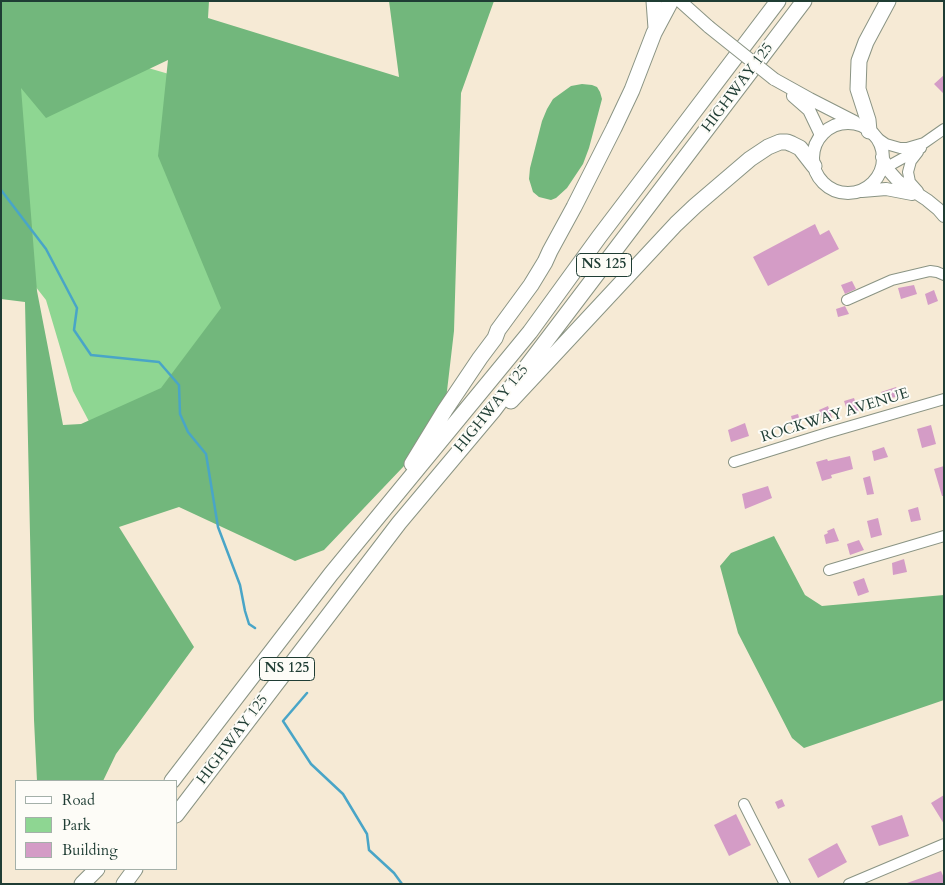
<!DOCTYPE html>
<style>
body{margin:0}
#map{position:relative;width:945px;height:885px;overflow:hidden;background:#f6ead5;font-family:Cardo,serif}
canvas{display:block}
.frame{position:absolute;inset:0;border:2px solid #1f3d34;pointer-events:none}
.legend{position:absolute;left:15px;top:780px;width:162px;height:90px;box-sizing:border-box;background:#fdfcf7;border:1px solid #a4b0a9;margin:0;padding:6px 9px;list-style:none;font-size:15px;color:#1f3d34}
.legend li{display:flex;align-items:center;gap:10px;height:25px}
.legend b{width:25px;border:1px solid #a4b0a9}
</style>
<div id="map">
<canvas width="945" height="885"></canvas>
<div class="frame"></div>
<ul class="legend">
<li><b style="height:6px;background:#fff"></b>Road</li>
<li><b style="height:14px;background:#8ed692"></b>Park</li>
<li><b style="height:14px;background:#d49cc6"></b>Building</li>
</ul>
</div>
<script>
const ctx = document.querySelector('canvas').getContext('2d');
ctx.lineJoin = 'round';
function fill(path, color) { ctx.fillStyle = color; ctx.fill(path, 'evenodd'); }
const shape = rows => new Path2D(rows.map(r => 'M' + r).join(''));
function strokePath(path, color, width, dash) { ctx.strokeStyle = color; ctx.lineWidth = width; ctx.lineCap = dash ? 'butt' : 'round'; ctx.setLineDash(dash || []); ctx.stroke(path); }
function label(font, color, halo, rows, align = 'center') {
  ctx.font = font + ' Cardo,serif'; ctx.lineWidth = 4; ctx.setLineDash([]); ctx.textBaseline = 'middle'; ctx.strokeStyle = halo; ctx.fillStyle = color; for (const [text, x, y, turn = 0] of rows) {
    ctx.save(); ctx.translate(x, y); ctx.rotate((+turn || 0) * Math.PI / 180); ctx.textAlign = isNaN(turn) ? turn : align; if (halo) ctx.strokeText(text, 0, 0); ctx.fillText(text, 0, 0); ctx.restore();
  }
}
fill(shape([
 [131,63,193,81,333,294,94,431,73,391,46,300,14,259,1,70]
]), '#8ed692');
fill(shape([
 [1,1,209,1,208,18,399,77,389,1,494,1,461,93,454,331,443,425,324,550,295,561,179,507,119,527,194,647,116,754,103,781,37,781,34,720,25,302,1,299],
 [168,60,158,156,221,308,161,388,81,424,63,425,37,291,21,88,46,118],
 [582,84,592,85,597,87,600,92,602,99,589,148,583,164,567,188,556,198,551,200,539,197,533,192,529,179,530,168,542,121,547,109,553,99,571,86],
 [774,536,805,595,822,606,944,595,944,700,804,748,792,738,738,633,720,566,731,553]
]), '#72b77c');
strokePath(shape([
 [1,190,46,249,77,308,74,330,91,355,159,362,179,385,180,414,188,432,206,454,218,527,240,585,245,611,249,624,255,628],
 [307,693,283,721,311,764,343,794,367,834,369,850,394,873,402,884]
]), '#49a5c7', 2.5);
fill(shape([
 [944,75,944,94,934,84],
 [815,224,820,235,829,230,839,249,768,286,753,257],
 [852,281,856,289,845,294,841,285],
 [914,285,917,294,901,299,898,288],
 [934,290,938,301,928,305,925,294],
 [845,306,849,314,838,317,836,309],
 [896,387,900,396,883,400,881,392],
 [854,398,859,412,849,416,844,401],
 [828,406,833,420,824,423,819,410],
 [798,414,801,424,794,427,791,416],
 [745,423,749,436,731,442,728,430],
 [931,425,936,444,922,448,917,429],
 [884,447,888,457,874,461,872,451],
 [850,456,853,469,831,475,832,478,822,481,816,462,827,459,828,461],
 [944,466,944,496,942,496,934,469],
 [870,476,874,494,867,495,863,478],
 [768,486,772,498,745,509,742,494],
 [918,507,921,520,911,522,908,510],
 [878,518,882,535,871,538,867,521],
 [834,528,839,541,826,544,824,535,828,533,827,531],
 [859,540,864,550,850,555,847,544],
 [904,559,907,572,893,575,892,563],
 [864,578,869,592,858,596,853,582],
 [944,795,944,824,931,803],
 [782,799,785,806,778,809,775,802],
 [736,814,751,845,729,856,714,825],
 [902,815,909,836,879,846,871,826],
 [837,843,847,862,818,878,808,859],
 [941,871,944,878,944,884,907,884,907,883]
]), '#d49cc6');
const minor = shape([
 [873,135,886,144,900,148,907,148,924,143,944,129],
 [918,152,911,161,908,172,910,182,918,191],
 [879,174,887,167,921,148],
 [847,300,892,280,930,271,937,272,944,275],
 [734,462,827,433,944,399],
 [829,570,944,536],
 [744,804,751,818,785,884],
 [849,884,944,844]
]);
const major = shape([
 [680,1,709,27],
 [774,79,810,99,855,122],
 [793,96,809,110,820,133,820,137],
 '813 158a35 35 0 1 1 70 0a35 35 0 1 1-70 0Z',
 [882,157,890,172,898,181,927,200,938,209,944,216],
 [862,191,886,189,912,194]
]);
const highway = shape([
 [654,1,656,28],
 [869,131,868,120,858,89,859,61,866,42,888,1],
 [511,401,676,224,695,206,750,159,768,147,780,142,787,142,792,144,800,148,814,166],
 [412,464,445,410,480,358,495,338,498,330,531,285,545,262,550,251,574,207,614,128,632,90,654,33,671,1],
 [172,781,331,574,530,332,599,237,778,1],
 [176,815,399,523,493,411,804,1],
 [82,884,97,869],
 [124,884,135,869]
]);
strokePath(minor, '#8a9484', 12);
strokePath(major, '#8a9484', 14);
strokePath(highway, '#8a9484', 17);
strokePath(minor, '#fff', 10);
strokePath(major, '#fff', 12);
strokePath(highway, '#fff', 15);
const majorBridge = shape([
 [709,27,774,79]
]);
strokePath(majorBridge, '#8a9484', 14, []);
strokePath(majorBridge, '#fff', 12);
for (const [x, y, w] of [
 [604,265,55],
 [287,669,55]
]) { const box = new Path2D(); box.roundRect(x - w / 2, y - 11.5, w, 23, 4); ctx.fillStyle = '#fdfcf7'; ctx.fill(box); strokePath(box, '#1f3d34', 1); }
label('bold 14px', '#1f3d34', null, [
 ["NS 125",604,265],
 ["NS 125",287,669]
]);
label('15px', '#1f3d34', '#fdfcf7', [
 ["HIGHWAY 125",738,88,-53],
 ["HIGHWAY 125",492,409,-51],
 ["ROCKWAY AVENUE",835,416,-17],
 ["HIGHWAY 125",233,740,-53]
]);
</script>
